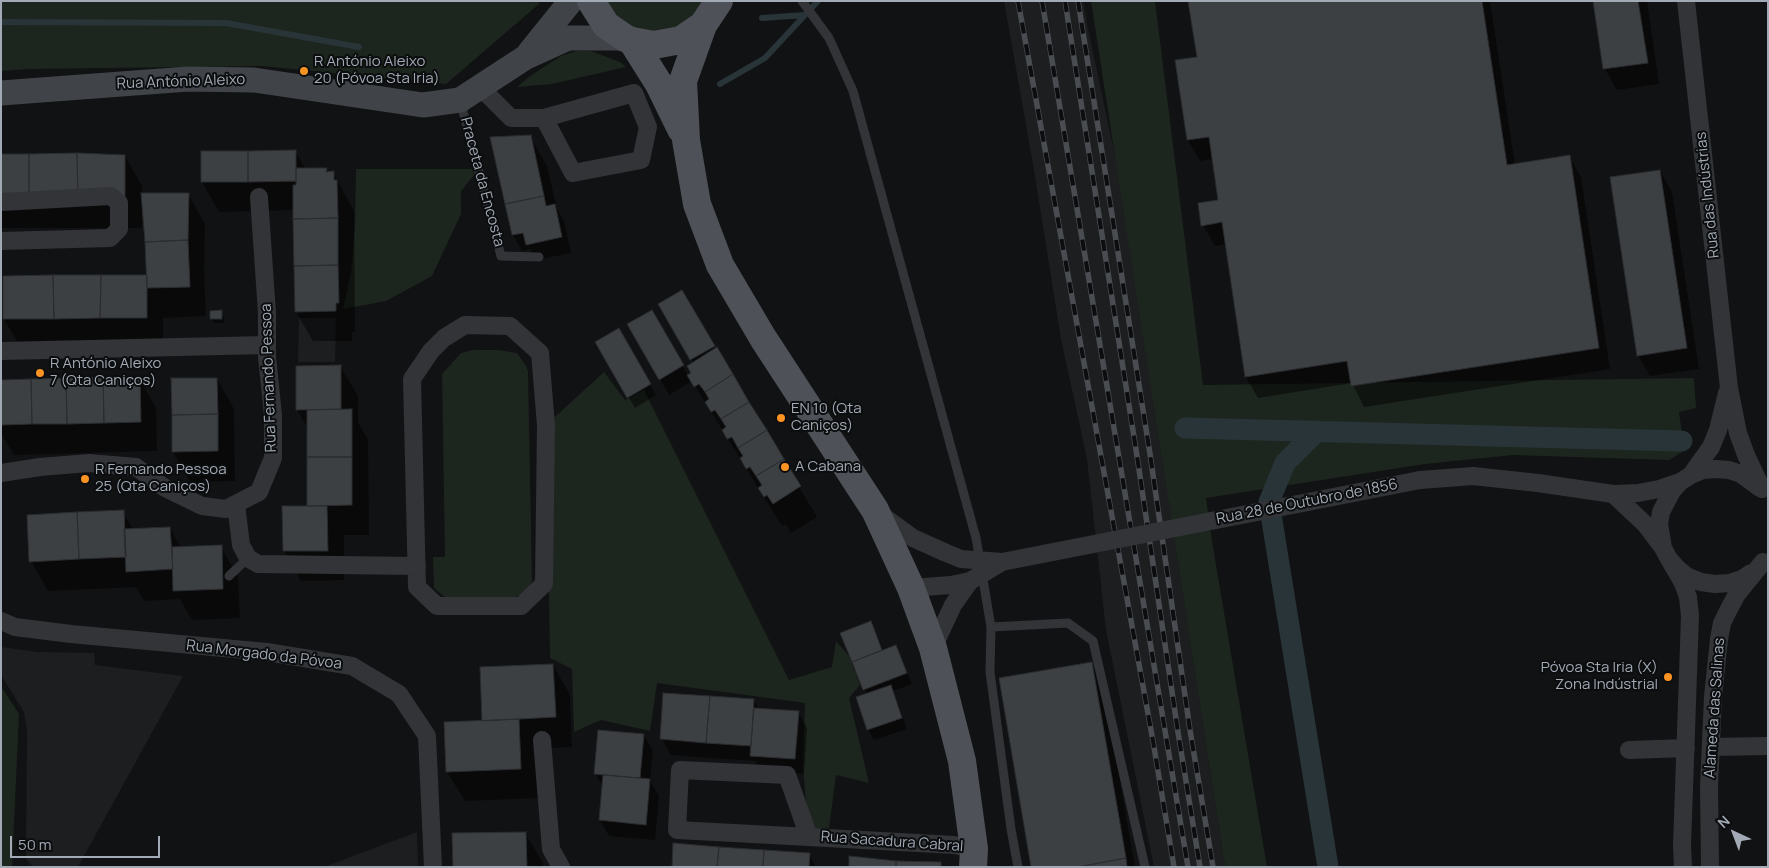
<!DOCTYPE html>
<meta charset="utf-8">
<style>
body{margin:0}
#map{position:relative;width:1769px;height:868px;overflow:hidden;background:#111213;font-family:Manrope,sans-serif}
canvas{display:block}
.frame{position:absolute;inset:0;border:2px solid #a2aab5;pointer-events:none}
.north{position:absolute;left:1709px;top:808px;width:50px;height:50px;-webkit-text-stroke:4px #0c0d0e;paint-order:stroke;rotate:317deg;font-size:14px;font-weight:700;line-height:20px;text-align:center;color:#a2aab5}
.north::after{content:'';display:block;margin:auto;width:18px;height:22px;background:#a2aab5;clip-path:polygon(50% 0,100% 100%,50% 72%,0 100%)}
.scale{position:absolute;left:10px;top:836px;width:150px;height:22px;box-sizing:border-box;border:2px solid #a2aab5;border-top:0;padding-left:6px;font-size:15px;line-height:18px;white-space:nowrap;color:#a2aab5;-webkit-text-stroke:4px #0c0d0e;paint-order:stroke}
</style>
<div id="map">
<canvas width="1769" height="868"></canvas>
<div class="frame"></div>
<div class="north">N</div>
<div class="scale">50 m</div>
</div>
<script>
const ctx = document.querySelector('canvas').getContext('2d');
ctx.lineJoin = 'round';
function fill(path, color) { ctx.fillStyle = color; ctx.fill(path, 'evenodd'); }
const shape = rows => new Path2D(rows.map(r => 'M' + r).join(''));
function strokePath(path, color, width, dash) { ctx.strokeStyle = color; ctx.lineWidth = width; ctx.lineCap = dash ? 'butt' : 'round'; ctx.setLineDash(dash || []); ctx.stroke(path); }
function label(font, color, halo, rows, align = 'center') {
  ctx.font = font + ' Manrope,sans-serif'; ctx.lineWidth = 4; ctx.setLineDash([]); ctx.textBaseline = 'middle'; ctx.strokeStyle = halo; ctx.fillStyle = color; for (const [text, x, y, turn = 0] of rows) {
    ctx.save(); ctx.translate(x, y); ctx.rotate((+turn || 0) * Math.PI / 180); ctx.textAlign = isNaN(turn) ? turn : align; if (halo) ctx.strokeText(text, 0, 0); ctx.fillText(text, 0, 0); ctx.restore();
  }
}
fill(shape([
 [1004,1,1083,1,1087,24,1126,207,1155,413,1225,867,1154,867,1106,630,1087,459,1061,339,1034,170],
 [299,318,336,318,335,362,298,362],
 [1,647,37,652,94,653,95,665,183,676,78,867,33,867,26,859,27,732,24,712,1,675],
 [417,832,418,867,324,867]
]), '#1d1e20');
fill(shape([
 [1,1,539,1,539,4,446,84,262,66,31,69,1,71],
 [605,1,705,1,689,22,671,31,652,33,633,29,617,18],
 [1091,1,1155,1,1203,385,1694,378,1696,408,1679,412,1682,434,1682,452,1669,460,1513,455,1425,464,1206,498,1212,541,1267,867,1225,867],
 [576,51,591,51,620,62,626,67,552,84,517,87,530,76,561,56],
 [356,169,479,169,461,191,461,214,432,276,386,301,343,309,351,273,355,226],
 [473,350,498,350,517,353,526,366,528,371,532,582,528,592,515,597,448,600,434,588,433,557,445,557,442,374,461,353],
 [604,372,625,400,644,390,789,680,832,667,836,641,849,656,860,685,849,698,869,783,836,775,829,828,809,837,803,767,805,703,657,683,650,731,601,720,574,732,572,669,550,658,546,425],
 [1,686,19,714,12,867,1,867]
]), '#1d261e');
fill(shape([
 [1190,1,1490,1,1515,165,1569,156,1581,177,1610,369,1364,407,1352,383,1258,398,1246,377,1226,244,1215,246,1203,225,1220,201,1213,159,1200,161,1188,140,1176,61,1198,58],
 [1594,1,1647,1,1659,84,1617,90,1605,69],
 [530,136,547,166,557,209,564,221,571,253,536,260,530,249,522,251,513,235,492,138],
 [295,151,306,169,326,169,328,173,333,173,354,211,355,332,352,332,352,341,313,341,296,312,294,210,219,212,202,182],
 [1,155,125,156,142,186,142,194,188,194,205,224,204,271,206,316,163,318,163,348,21,348,4,319,148,277,144,212,142,212,142,228,1,228],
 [1660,171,1672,192,1699,369,1650,376,1638,355],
 [682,292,715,350,717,349,817,517,791,533,786,524,782,526,692,381,669,395,629,325,652,311,688,376,693,373,694,363,660,305],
 [221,312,224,317,224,323,214,323,211,318],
 [619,330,656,395,635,408,597,342],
 [340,366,358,396,358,422,368,440,369,535,344,535,344,580,301,581,284,551,309,507,308,428,297,410],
 [139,378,156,408,157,451,14,455,1,433,1,381],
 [217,379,234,409,235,481,190,482,173,452],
 [123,512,133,530,170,528,181,548,221,547,238,576,240,618,192,620,180,599,144,601,136,587,48,591,31,561],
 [870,622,884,651,895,646,901,657,912,684,893,691,907,729,874,740,868,730,857,698,867,695,842,633],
 [1091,663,1103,684,1135,867,1032,867],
 [553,665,570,695,572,747,536,749,538,798,465,801,447,772,484,722],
 [665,694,754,700,759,710,798,712,807,728,804,774,761,771,755,761,671,755,662,739],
 [644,735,653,751,650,781,659,796,655,840,609,836,600,820,603,787,595,773],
 [525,833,543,863,543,867,454,867],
 [809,854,816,867,673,867]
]), '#0007');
strokePath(shape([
 [762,18,805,15],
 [1,22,226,23,359,47],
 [720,84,765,58,818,1]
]), '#293439', 6);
strokePath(shape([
 [1185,428,1682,441],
 [1317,431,1285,463,1269,502,1328,867]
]), '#293439', 21);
const building = shape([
 [1188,1,1482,1,1507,165,1570,155,1599,348,1351,386,1347,361,1245,377,1222,222,1201,226,1198,203,1218,200,1209,137,1187,140,1175,60,1197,57,1188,1],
 [1593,1,1638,1,1648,63,1603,69,1593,1],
 [531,135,544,196,505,204,490,137,531,135],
 [296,150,296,181,248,182,248,151,296,150],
 [201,151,248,151,248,182,201,182,201,151],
 [77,153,78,198,29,199,29,154,77,153],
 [77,153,125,155,125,198,78,198,77,153],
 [1,154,29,154,29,199,1,199,1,154],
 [296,168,327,168,326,172,334,171,334,180,337,180,338,218,293,219,293,185,296,185,296,168],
 [1660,170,1687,348,1637,356,1610,177,1660,170],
 [141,193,189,193,188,240,145,242,141,193],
 [544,196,546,206,555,204,562,237,526,245,523,233,512,235,505,204,544,196],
 [338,218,338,265,294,266,293,219,338,218],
 [188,240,190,287,147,288,145,242,188,240],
 [338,265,339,303,336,303,336,311,295,312,294,266,338,265],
 [53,275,54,319,3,319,3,276,53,275],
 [53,275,101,275,100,318,54,319,53,275],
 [101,275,147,275,147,318,100,318,101,275],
 [682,290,715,346,690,360,658,304,682,290],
 [222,310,222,319,210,319,210,311,222,310],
 [652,310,684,365,659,380,627,324,652,310],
 [619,328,651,384,627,398,595,342,619,328],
 [717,347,733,374,705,392,699,384,694,387,687,375,691,373,687,366,717,347],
 [341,365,341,409,296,410,296,366,341,365],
 [733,374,749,402,721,419,715,410,711,412,705,402,709,399,705,392,733,374],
 [103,377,104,423,67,424,66,378,103,377],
 [103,377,140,377,141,422,104,423,103,377],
 [66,378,67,424,32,424,31,379,66,378],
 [171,378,217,378,218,414,172,415,171,378],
 [31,379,32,424,1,425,1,380,31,379],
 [749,402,767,430,738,448,732,437,727,439,722,430,726,427,721,419,749,402],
 [352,409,352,457,307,457,307,410,352,409],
 [218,414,218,451,172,452,172,415,218,414],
 [767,430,784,459,756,476,750,467,746,469,740,458,743,456,738,448,767,430],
 [307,457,352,457,352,505,307,506,307,457],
 [784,459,801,486,773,504,767,495,764,497,758,488,762,485,756,476,784,459],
 [282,506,327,506,328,551,283,551,282,506],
 [124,510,126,557,79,559,77,512,124,510],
 [77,512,79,559,29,562,27,515,77,512],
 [170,527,173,569,126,572,124,529,170,527],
 [222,545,223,589,173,591,172,547,222,545],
 [871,621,882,650,852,662,840,633,871,621],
 [896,645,907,673,863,690,852,662,896,645],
 [1092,662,1126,858,1078,867,1031,867,999,678,1092,662],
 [553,664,556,717,482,721,480,667,553,664],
 [891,685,902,718,867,730,856,697,891,685],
 [663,693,710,696,706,743,660,739,663,693],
 [710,696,754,699,751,746,706,743,710,696],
 [754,708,799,711,795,759,750,756,754,708],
 [519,719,521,769,446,772,444,722,519,719],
 [598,730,644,734,640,778,594,774,598,730],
 [603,775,650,779,646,825,599,820,603,775],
 [526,832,527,867,453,867,452,833,526,832],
 [673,843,719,847,717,867,672,867,673,843],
 [719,847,764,850,763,867,717,867,719,847],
 [764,850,810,853,809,867,763,867,764,850],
 [849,856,896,861,896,867,849,867,849,856],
 [1126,858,1127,867,1078,867,1126,858],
 [896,861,941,862,941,867,896,867,896,861]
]);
fill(building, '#3d4043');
strokePath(building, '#2b2c2f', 1);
strokePath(shape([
 [802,1,829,38,853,91,976,538,991,627],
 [460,100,501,256,539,257],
 [229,576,248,558],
 [1018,867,1011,829,990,672,991,627,1068,623,1093,641,1145,867]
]), '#323438', 9);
strokePath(shape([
 [1686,1,1729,388,1738,433,1746,455,1762,489],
 [480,87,511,118,544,118,573,173,641,160,648,127,634,93,544,118],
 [1,202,111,196,119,203,119,229,110,238,1,241],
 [465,325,510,326,540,353,546,425,544,584,521,606,437,606,417,587,412,379,431,351,444,338,465,325],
 [1,351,267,345],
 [1,473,40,467,89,463,136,467,165,488,202,506,226,509,259,492,273,458,273,415,267,357,267,313,259,197],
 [1691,475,1711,447,1718,430,1727,393],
 [1420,480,1473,476,1538,483,1613,494,1638,493,1659,489,1680,482],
 [1613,494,1646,525,1661,545],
 [236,504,241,545,248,558,258,564,417,566],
 [880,514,913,538,944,552],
 [1669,559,1683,583,1688,597,1690,616,1682,846,1683,867],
 [1751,573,1742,579,1729,583,1715,584,1701,582,1688,577,1678,569,1669,559,1663,548,1659,524,1661,512,1672,491,1680,482,1691,475,1703,470,1716,469,1729,470,1741,474,1760,488],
 [911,588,951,585],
 [1,621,15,627,71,634,267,652,352,666,399,694,427,736,433,867],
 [933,648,953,605,970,581],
 [542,740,551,849,561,867],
 [1711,747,1768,746],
 [1629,750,1686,748],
 [809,837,677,830,680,770,787,775,809,837,954,845,974,849],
 [1710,867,1709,787,1713,697,1719,639,1722,623,1730,607,1737,594,1763,562]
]), '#323438', 18);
strokePath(shape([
 [529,53,571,1],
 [1,93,188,79,254,80,423,105,460,100,526,57,568,38,625,38]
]), '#404348', 25);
strokePath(shape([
 [591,1,606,25,625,38,632,41,654,45,681,40,703,25,719,1],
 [703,25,683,81,686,140,697,204,720,265,763,338,875,510,911,588,933,648,962,761,974,849,973,867],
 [632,41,659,84,681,129]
]), '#4e5157', 28);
const rail = shape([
 [1018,1,1153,741,1174,867],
 [1042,1,1188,867],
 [1065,1,1137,456,1178,732,1200,867],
 [1078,1,1150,454,1190,730,1213,867]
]);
strokePath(rail, '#494c51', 5.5);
strokePath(rail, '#0c0d0e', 4, [11]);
strokePath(shape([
 [944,552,961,559,1002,562,1420,480],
 [951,585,970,581,1002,562]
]), '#323438', 18);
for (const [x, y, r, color] of [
 [304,71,5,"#fb9322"],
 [40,373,5,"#fb9322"],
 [781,418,5,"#fb9322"],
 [785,467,5,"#fb9322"],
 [85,479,5,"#fb9322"],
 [1668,677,5,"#fb9322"]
]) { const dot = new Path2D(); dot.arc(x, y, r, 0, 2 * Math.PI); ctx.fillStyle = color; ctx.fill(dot); strokePath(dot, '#0c0d0e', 2); }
label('15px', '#a2aab5', '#0c0d0e', [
 ["R António Aleixo",314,62],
 ["20 (Póvoa Sta Iria)",314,79],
 ["R António Aleixo",50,364],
 ["7 (Qta Caniços)",50,381],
 ["EN 10 (Qta",791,409],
 ["Caniços)",791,426],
 ["A Cabana",795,467],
 ["R Fernando Pessoa",95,470],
 ["25 (Qta Caniços)",95,487],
 ["Póvoa Sta Iria (X)",1658,668,"right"],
 ["Zona Indústrial",1658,685,"right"]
], 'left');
label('15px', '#a2aab5', '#0c0d0e', [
 ["Rua António Aleixo",181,82,-2],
 ["Praceta da Encosta",482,182,75],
 ["Rua das Indústrias",1708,195,-96],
 ["Rua Fernando Pessoa",269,378,-92],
 ["Rua 28 de Outubro de 1856",1307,502,-11],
 ["Rua Morgado da Póvoa",264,655,7],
 ["Alameda das Salinas",1715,708,-86],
 ["Rua Sacadura Cabral",892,842,4]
]);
</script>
